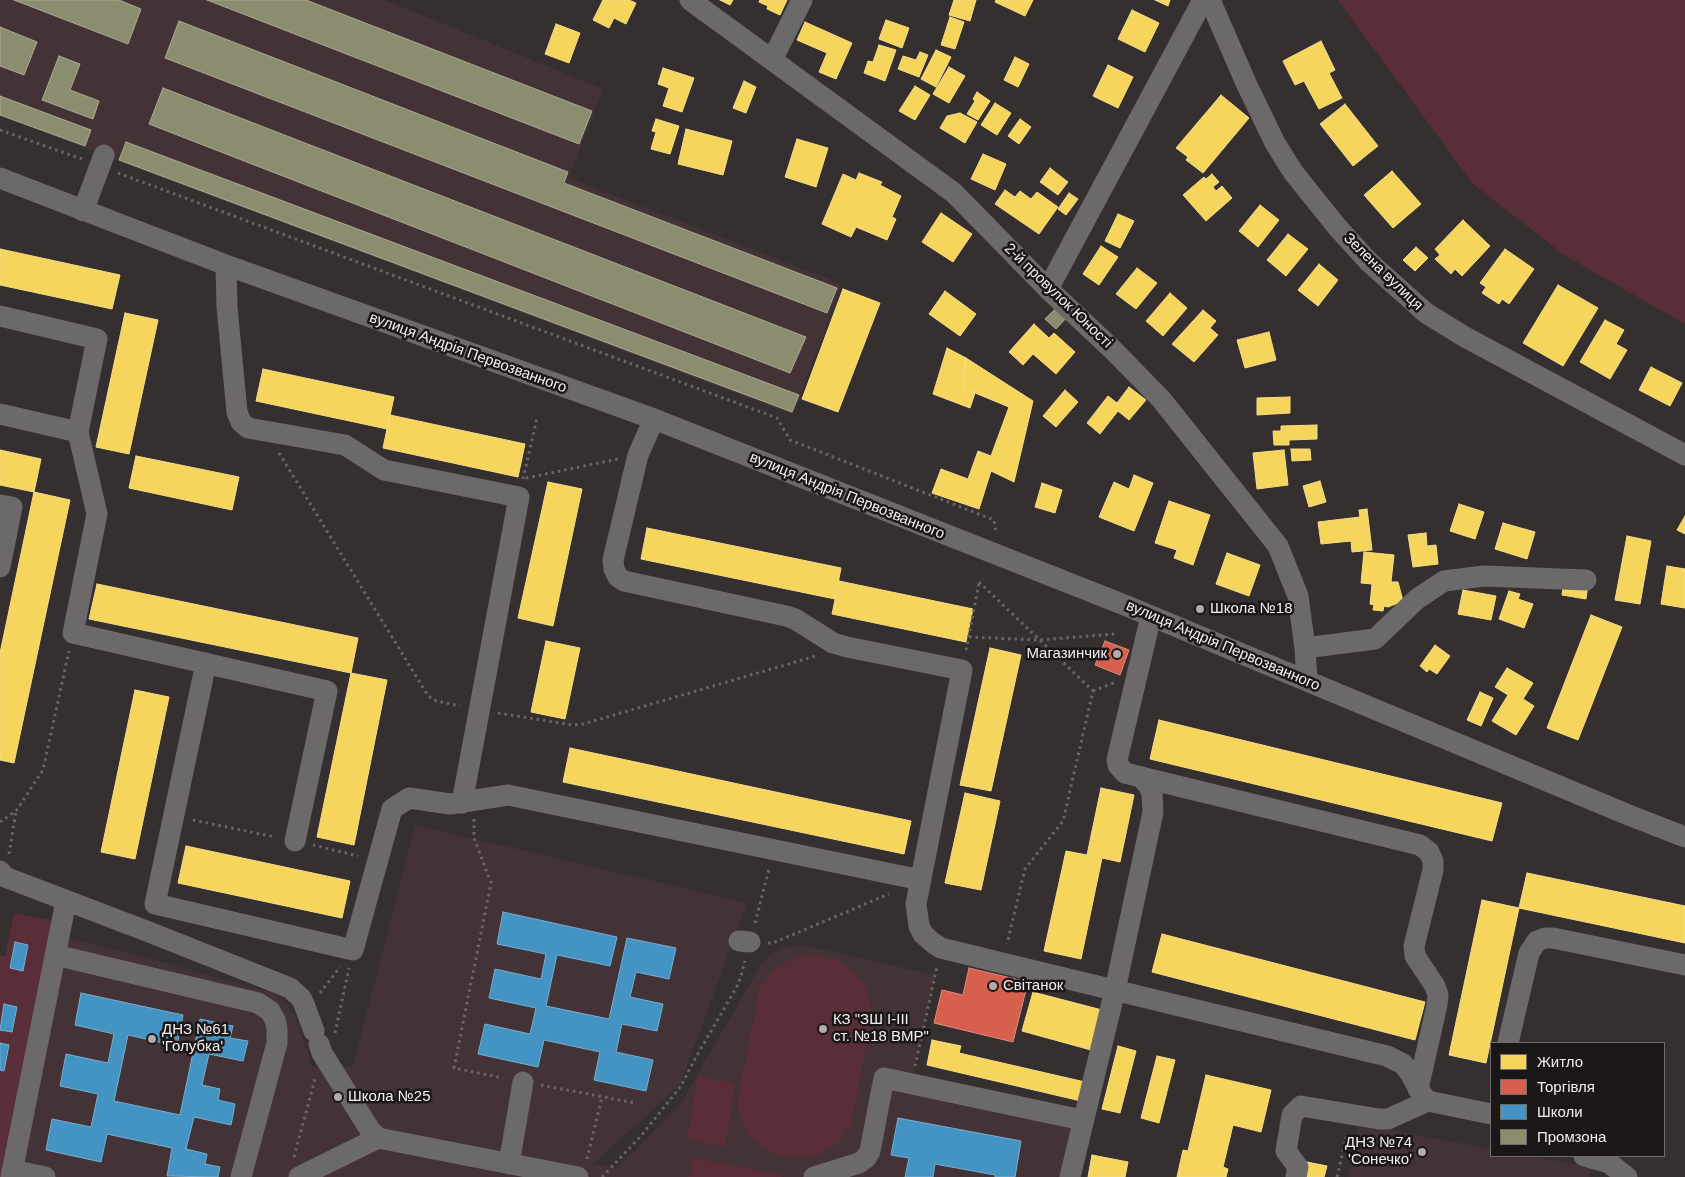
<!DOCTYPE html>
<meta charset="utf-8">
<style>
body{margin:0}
#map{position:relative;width:1685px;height:1177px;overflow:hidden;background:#352f30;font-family:Arial,sans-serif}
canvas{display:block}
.legend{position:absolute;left:1490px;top:1042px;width:175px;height:115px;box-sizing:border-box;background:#1b1717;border:1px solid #726d6d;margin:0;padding:6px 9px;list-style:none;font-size:15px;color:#f5eeef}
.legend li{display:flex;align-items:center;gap:10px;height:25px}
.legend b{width:25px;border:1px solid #726d6d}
</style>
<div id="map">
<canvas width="1685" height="1177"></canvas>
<ul class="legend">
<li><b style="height:14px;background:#f6d55c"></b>Житло</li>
<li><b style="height:14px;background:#d6604d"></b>Торгівля</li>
<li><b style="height:14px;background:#4393c3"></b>Школи</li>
<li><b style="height:14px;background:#8c8c6e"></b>Промзона</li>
</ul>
</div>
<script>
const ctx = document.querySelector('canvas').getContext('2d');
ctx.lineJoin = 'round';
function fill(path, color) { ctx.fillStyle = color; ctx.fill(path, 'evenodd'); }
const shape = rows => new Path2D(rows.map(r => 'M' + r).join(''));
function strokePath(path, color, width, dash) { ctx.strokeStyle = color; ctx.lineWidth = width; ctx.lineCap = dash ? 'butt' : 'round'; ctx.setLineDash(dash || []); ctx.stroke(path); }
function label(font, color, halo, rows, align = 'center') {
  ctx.font = font + ' Arial,sans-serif'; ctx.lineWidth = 5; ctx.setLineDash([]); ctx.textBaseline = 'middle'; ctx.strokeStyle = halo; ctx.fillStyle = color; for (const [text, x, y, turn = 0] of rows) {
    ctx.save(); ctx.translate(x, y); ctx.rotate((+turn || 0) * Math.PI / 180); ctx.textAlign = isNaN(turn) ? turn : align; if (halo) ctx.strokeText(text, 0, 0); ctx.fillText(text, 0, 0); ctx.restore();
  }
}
fill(shape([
 [0,0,385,0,603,89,569,178,842,284,793,415,0,116],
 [415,825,747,903,680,1085,593,1164,617,1168,681,1103,762,963,768,957,780,949,797,945,807,946,935,975,911,1083,1082,1120,1070,1177,0,1177,14,913,71,925,68,938,126,952,276,994,286,1003,298,1023,309,1056,311,1067,353,1067],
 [1359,1124,1491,1149,1491,1156,1529,1156,1591,1167,1589,1177,1348,1177]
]), '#433336');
fill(shape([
 [1338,0,1685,0,1685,324,1564,255,1473,184],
 [14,913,50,920,55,955,11,1177,0,1177,0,956,5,956],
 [814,955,837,960,853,971,864,985,868,994,872,1013,851,1126,839,1142,829,1150,815,1156,801,1158,786,1157,775,1154,762,1147,750,1136,743,1125,737,1103,760,987,776,968,789,960,801,957],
 [698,1076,735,1083,725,1147,687,1140],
 [692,1158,782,1174,782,1177,688,1177]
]), '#592e38');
const homes = shape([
 [603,0,629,0,636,3,626,24,614,18,609,28,593,20,603,0],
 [720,0,733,0,730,5,720,0],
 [760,0,787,0,780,15,767,9,768,6,759,2,760,0],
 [954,0,976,0,970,21,949,15,954,0],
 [996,0,1033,0,1025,16,995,2,996,0],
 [1155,0,1170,0,1168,6,1155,0],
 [1132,10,1159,23,1145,52,1118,39,1132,10],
 [950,17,964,22,955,49,941,45,950,17],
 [886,20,909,28,902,48,879,39,886,20],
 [805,22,852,43,836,79,819,72,827,53,797,40,805,22],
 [556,24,580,33,569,63,545,54,556,24],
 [1321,41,1335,70,1329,73,1342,98,1319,109,1304,81,1295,85,1283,61,1321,41],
 [879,45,896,50,885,81,864,73,868,61,873,62,879,45],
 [936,50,951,57,936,87,921,79,936,50],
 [920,52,928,55,919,77,898,69,903,56,916,60,920,52],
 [1015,57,1029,64,1018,87,1004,80,1015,57],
 [1108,65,1133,77,1118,108,1093,96,1108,65],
 [949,67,965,76,949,103,933,94,949,67],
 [663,68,694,78,682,112,663,106,669,88,658,84,663,68],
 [744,81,756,87,746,113,733,108,744,81],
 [915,86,930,95,915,120,899,111,915,86],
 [977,92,990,101,978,120,967,114,975,101,973,99,977,92],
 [1221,95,1249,118,1203,173,1186,160,1188,157,1176,148,1221,95],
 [995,103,1011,113,997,135,981,125,995,103],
 [1345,104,1378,146,1353,166,1320,124,1345,104],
 [960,113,977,122,965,143,940,128,947,116,960,113],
 [656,119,679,126,670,154,651,149,656,132,652,131,656,119],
 [1020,119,1031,127,1019,144,1008,136,1020,119],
 [686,129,732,141,723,175,678,164,686,129],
 [797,139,828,148,816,187,785,177,797,139],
 [983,154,1006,164,995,190,971,179,983,154],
 [1050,168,1068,182,1058,195,1040,182,1050,168],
 [1392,171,1421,204,1393,228,1364,195,1392,171],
 [859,173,882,182,880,185,901,196,892,217,896,219,887,240,856,227,851,237,822,224,843,174,856,180,859,173],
 [1212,174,1219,182,1213,187,1216,191,1222,186,1232,198,1206,221,1183,195,1204,177,1206,179,1212,174],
 [1005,190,1015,197,1020,191,1031,199,1037,192,1058,207,1039,234,995,204,1005,190],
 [1069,193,1078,199,1066,215,1058,209,1069,193],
 [1260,205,1279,220,1258,247,1239,231,1260,205],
 [941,213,972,234,953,262,922,242,941,213],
 [1118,214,1134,221,1120,248,1105,241,1118,214],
 [1463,220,1490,246,1462,276,1455,269,1451,274,1435,259,1440,255,1435,249,1463,220],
 [1288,234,1308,249,1286,276,1267,260,1288,234],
 [1101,246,1118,257,1099,285,1083,274,1101,246],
 [1416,247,1428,258,1415,271,1403,260,1416,247],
 [0,249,120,275,112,309,0,285,0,249],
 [1505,249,1534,269,1509,304,1502,299,1499,304,1482,293,1486,287,1480,283,1505,249],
 [1319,264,1338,280,1318,306,1298,290,1319,264],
 [1137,268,1157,283,1136,309,1116,294,1137,268],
 [1558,285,1598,308,1563,366,1523,343,1558,285],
 [843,289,880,303,838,412,802,399,843,289],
 [945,291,976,314,960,336,929,314,945,291],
 [1170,293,1187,308,1163,336,1146,321,1170,293],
 [1203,310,1216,321,1210,328,1218,335,1194,362,1172,344,1203,310],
 [125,313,158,320,129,454,96,447,125,313],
 [1605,320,1624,330,1616,344,1627,350,1610,379,1580,362,1605,320],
 [1034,324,1049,338,1054,333,1075,352,1056,374,1033,354,1023,365,1009,352,1034,324],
 [1269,332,1276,360,1245,368,1237,340,1269,332],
 [947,348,966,358,963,388,975,393,970,408,933,394,947,348],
 [966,358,1033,401,1014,482,991,471,979,509,932,493,941,469,968,479,978,451,991,456,1009,407,963,388,966,358],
 [1651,367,1682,383,1670,406,1639,390,1651,367],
 [263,369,394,397,387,429,256,401,263,369],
 [1129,387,1146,400,1129,420,1118,411,1100,434,1087,423,1108,396,1117,403,1129,387],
 [1065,390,1078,402,1056,427,1043,416,1065,390],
 [1290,397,1290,413,1257,415,1257,398,1290,397],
 [390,415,525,444,518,477,383,448,390,415],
 [1317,425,1317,439,1289,440,1289,445,1274,445,1273,431,1281,431,1281,426,1317,425],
 [1291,449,1310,449,1311,460,1292,461,1291,449],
 [0,450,41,459,34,492,0,485,0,450],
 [1284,450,1288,485,1257,489,1253,453,1284,450],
 [136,456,239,477,232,510,129,488,136,456],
 [1134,475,1153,483,1134,531,1099,517,1114,482,1129,489,1134,475],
 [1320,481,1326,502,1309,507,1303,486,1320,481],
 [548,482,582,489,553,626,518,618,548,482],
 [1042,483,1062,490,1055,513,1035,507,1042,483],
 [34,492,70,500,14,763,0,760,0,653,34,492],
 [1169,501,1210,515,1193,565,1174,558,1177,550,1155,543,1169,501],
 [1459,504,1484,512,1475,539,1450,531,1459,504],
 [1367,509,1372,550,1352,552,1351,541,1321,544,1318,522,1360,517,1359,510,1367,509],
 [1685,516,1685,534,1677,530,1685,516],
 [1503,523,1535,532,1527,559,1495,549,1503,523],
 [647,528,841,568,835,599,641,559,647,528],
 [1426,533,1427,546,1436,545,1438,564,1413,567,1408,535,1426,533],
 [1627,536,1651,541,1640,604,1615,600,1627,536],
 [1364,552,1394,555,1391,582,1398,582,1403,601,1388,607,1384,606,1383,611,1373,610,1374,605,1370,604,1372,584,1361,583,1364,552],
 [1227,553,1260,565,1249,596,1216,584,1227,553],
 [1667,566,1685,569,1685,608,1661,604,1667,566],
 [1564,580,1588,584,1586,599,1562,595,1564,580],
 [839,581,973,609,966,642,832,614,839,581],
 [97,584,358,638,351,673,89,619,97,584],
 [1463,590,1496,596,1491,620,1458,614,1463,590],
 [1509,591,1520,594,1518,599,1533,604,1524,628,1499,619,1509,591],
 [1591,615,1622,627,1578,740,1547,728,1591,615],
 [546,641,580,648,565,719,531,712,546,641],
 [1435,645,1450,656,1437,674,1429,669,1427,672,1420,666,1435,645],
 [990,648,1021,655,991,791,960,785,990,648],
 [1507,668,1533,683,1523,699,1534,706,1516,735,1492,721,1508,695,1495,687,1507,668],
 [351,673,387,680,354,845,317,837,351,673],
 [135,690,169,697,135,859,101,852,135,690],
 [1480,692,1493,698,1481,726,1467,720,1480,692],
 [1159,720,1502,803,1492,841,1150,759,1159,720],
 [570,748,911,821,904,854,563,782,570,748],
 [1101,788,1134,795,1120,862,1102,858,1081,959,1044,951,1066,851,1087,855,1101,788],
 [965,793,1000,801,981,890,945,883,965,793],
 [186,846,350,881,342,918,178,883,186,846],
 [1527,873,1685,906,1685,943,1519,908,1527,873],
 [1482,900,1519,908,1486,1063,1449,1055,1482,900],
 [1162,934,1425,1002,1415,1040,1152,972,1162,934],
 [1033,992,1102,1010,1091,1050,1022,1031,1033,992],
 [932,1040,961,1046,959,1053,1085,1082,1081,1101,927,1065,932,1040],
 [1118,1046,1136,1051,1120,1113,1102,1109,1118,1046],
 [1157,1056,1175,1060,1159,1123,1141,1118,1157,1056],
 [1206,1075,1271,1090,1261,1132,1233,1125,1223,1167,1228,1169,1226,1177,1177,1177,1183,1150,1188,1151,1206,1075],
 [1092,1155,1128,1162,1125,1177,1088,1177,1092,1155],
 [1307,1162,1327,1166,1324,1177,1303,1177,1307,1162]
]);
fill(homes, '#f6d55c');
strokePath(homes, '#f6dc88', 1);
const shops = shape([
 [1105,641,1129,650,1120,675,1095,665,1105,641],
 [969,968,1028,982,1013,1042,934,1023,942,990,963,995,969,968]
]);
fill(shops, '#d6604d');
strokePath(shops, '#df8b7e', 1);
const schools = shape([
 [503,912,617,937,610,966,557,955,546,1006,609,1019,627,938,676,948,669,979,636,972,630,997,663,1004,657,1031,622,1024,616,1052,653,1060,646,1091,594,1080,600,1052,544,1040,538,1067,478,1054,485,1024,530,1034,536,1008,489,998,495,969,541,979,546,954,497,944,503,912],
 [15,942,28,945,23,971,10,968,15,942],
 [81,993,183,1015,177,1046,128,1035,114,1101,180,1115,200,1019,233,1026,230,1038,248,1041,243,1061,209,1054,202,1085,220,1089,218,1100,235,1104,231,1125,194,1117,186,1149,207,1154,205,1164,220,1167,218,1177,167,1176,172,1148,107,1134,101,1162,46,1150,52,1119,91,1127,98,1094,60,1086,66,1054,108,1063,114,1034,75,1025,81,993],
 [4,1004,17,1007,12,1032,0,1030,4,1004],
 [0,1043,9,1045,4,1071,0,1070,0,1043],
 [898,1118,1021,1141,1015,1177,995,1177,995,1175,935,1164,933,1177,905,1177,909,1158,891,1155,898,1118]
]);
fill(schools, '#4393c3');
strokePath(schools, '#78aed0', 1);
const industry = shape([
 [14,0,119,0,141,9,128,44,14,0],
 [207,0,306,0,592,111,579,144,207,0],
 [179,21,568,172,564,183,837,288,827,313,165,58,179,21],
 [0,27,37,42,24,75,0,66,0,27],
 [59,56,80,64,70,90,99,101,93,119,42,100,59,56],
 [163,88,806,337,790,373,149,124,163,88],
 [0,96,91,130,85,146,0,115,0,96],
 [126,142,799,395,792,412,119,160,126,142],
 [1058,306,1069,315,1056,329,1045,319,1058,306]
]);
fill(industry, '#8c8c6e');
strokePath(industry, '#aca995', 1);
strokePath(shape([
 [0,130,82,159],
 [118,173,777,418,790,440,994,520,996,533],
 [279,453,427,694,433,700,460,706],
 [526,478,618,459],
 [523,479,537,418],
 [979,582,1093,691,1063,821,1025,869,1007,944],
 [969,637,1039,640,1115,634],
 [966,650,979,583],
 [1093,691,1116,682],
 [498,713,573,725,583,724,816,656],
 [474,819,474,838,491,883,454,1068,503,1078],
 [193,820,275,837],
 [0,822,16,811,43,770,69,651],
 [313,845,358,856],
 [9,854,16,811],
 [755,923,769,869],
 [768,943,773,943,889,894],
 [320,993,340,967],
 [335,1033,349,968],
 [915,1066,937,967],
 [541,1085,635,1103],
 [294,1157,315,1079],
 [587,1159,602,1097],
 [602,1177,641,1136,681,1086,696,1057,739,983,745,961],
 [1337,1177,1347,1134]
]), '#6a6667', 3, [2.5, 4]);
strokePath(shape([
 [690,0,954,193,1048,289,1111,348,1161,399,1278,546,1298,596,1305,648,1307,681],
 [1210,0,1246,83,1275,143,1293,172,1338,228,1369,262,1426,313,1465,337,1685,455],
 [772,60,802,0],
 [0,178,226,265,654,419,1127,606,1631,816,1685,837],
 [83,211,104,155],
 [226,265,227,307,237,412,241,422,248,428,345,445,384,470,519,497,462,803],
 [1048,289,1203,0],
 [0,316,97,339,78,432,97,514,73,633,327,691,295,841],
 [0,414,78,432],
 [654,419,638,455,613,560,614,569,618,577,624,581,786,616,795,619,833,643,847,647,962,670,916,904,919,926,923,934,933,943,941,948,1002,963,1387,1056,1403,1064,1410,1073,1423,1096,1428,1101,1491,1114],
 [0,505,12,507,0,567],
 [1305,648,1375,639,1417,599,1444,581,1484,576,1586,580],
 [206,663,155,904,353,950,392,809,409,798,450,804,508,795,921,880],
 [1141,777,1420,845,1429,852,1433,861,1433,870,1414,946,1415,956,1435,986,1438,995,1437,1005,1418,1089],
 [0,871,5,877,149,932,290,988,301,998,304,1004,314,1031],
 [739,941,750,942],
 [55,955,258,1003,270,1011,275,1020,277,1028,277,1043,241,1177],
 [1508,1043,1529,953,1537,941,1545,938,1553,938,1685,965],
 [319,1044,322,1053,370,1130,378,1138,578,1177],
 [1584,1156,1609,1163,1627,1177],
 [509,1164,523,1082],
 [12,1170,45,1177],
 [11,1177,66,901],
 [299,1177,378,1138],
 [814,1177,859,1163,866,1158,870,1151,884,1078,1082,1120],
 [1070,1177,1115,990,1153,812,1152,793,1148,785,1141,777,1125,773,1118,765,1117,760,1151,616],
 [1296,1177,1298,1167,1286,1151,1292,1115,1301,1106,1379,1119,1388,1119,1428,1101]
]), '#6b6969', 21);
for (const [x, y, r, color] of [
 [1200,609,5,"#b2abac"],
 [1117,654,5,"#b2abac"],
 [993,986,5,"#b2abac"],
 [823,1029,5,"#b2abac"],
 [152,1039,5,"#b2abac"],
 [338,1097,5,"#b2abac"],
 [1422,1152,5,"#b2abac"]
]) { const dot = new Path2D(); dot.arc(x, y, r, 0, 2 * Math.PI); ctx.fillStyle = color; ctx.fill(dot); strokePath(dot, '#1b1717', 2); }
label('15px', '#f5eeef', '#1b1717', [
 ["Зелена вулиця",1383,272,44],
 ["2-й провулок Юності",1058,296,44],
 ["вулиця Андрія Первозванного",468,353,20],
 ["вулиця Андрія Первозванного",847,496,22],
 ["вулиця Андрія Первозванного",1223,646,23]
]);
label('15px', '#f5eeef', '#1b1717', [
 ["Школа №18",1210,609],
 ["Магазинчик",1107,654,"right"],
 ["Світанок",1003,986],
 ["КЗ \"ЗШ І-ІІІ",833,1020],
 ["ст. №18 ВМР\"",833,1037],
 ["ДНЗ №61",162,1030],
 ["'Голубка'",162,1047],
 ["Школа №25",348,1097],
 ["ДНЗ №74",1412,1143,"right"],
 ["'Сонечко'",1412,1160,"right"]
], 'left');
</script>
